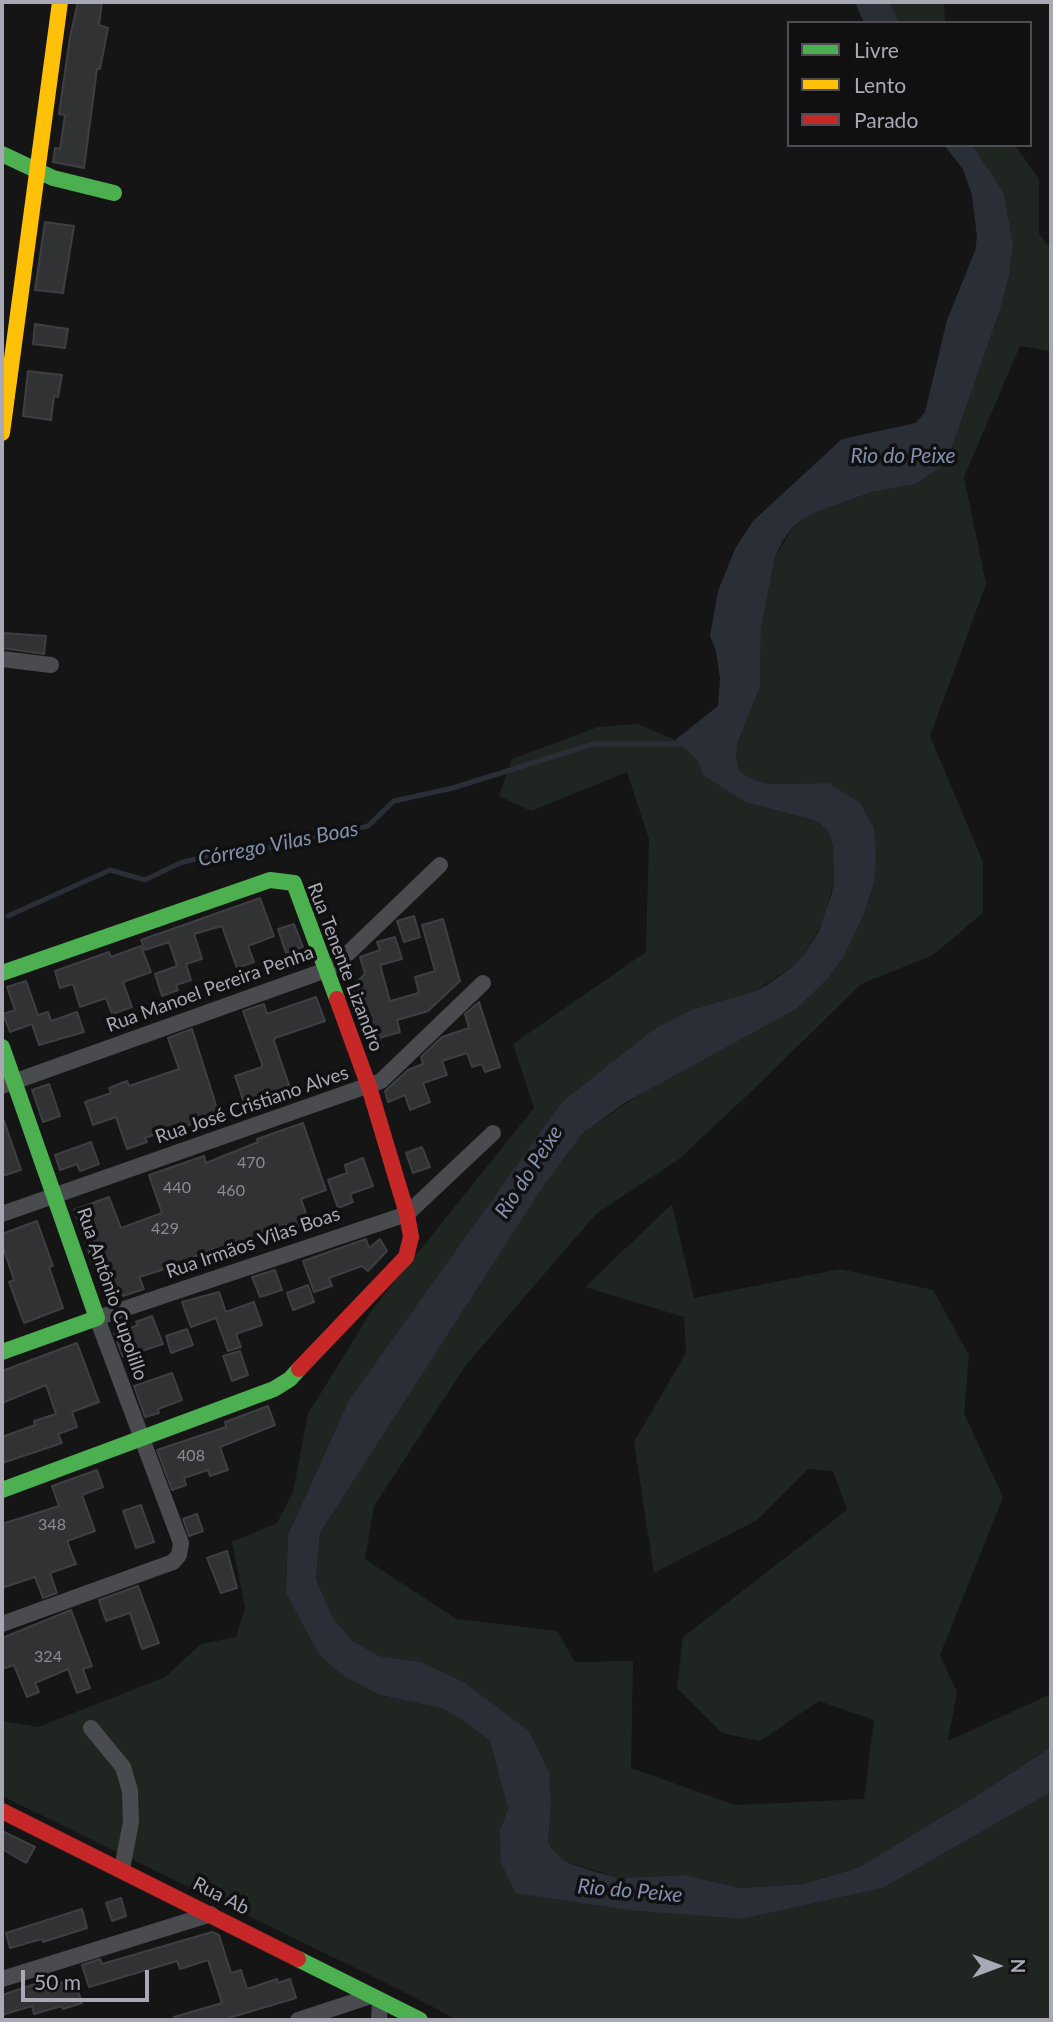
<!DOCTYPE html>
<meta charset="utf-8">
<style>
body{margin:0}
#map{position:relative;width:1053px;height:2022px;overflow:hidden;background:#151516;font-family:Lato,sans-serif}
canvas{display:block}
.frame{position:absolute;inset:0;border:4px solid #a8a9b5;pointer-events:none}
.legend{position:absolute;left:787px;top:21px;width:245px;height:126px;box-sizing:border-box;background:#101011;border:2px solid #4d4d53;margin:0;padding:9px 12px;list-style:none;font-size:21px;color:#a8a9b5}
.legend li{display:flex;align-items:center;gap:14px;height:35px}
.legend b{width:35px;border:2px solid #4d4d53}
.north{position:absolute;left:962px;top:1931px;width:70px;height:70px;-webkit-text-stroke:5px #101011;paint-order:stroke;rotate:90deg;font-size:19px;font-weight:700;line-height:28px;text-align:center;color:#a8a9b5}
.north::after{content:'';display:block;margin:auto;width:24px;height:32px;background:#a8a9b5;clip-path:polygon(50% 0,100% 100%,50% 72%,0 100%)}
.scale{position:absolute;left:21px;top:1970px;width:128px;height:32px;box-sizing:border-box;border:4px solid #a8a9b5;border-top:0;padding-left:9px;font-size:21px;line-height:24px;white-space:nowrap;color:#a8a9b5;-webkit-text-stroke:5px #101011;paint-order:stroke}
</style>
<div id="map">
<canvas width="1053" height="2022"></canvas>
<div class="frame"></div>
<ul class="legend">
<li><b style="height:9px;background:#4caf50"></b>Livre</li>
<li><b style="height:9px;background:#ffc107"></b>Lento</li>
<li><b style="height:9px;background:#c62828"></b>Parado</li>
</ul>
<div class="north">N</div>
<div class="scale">50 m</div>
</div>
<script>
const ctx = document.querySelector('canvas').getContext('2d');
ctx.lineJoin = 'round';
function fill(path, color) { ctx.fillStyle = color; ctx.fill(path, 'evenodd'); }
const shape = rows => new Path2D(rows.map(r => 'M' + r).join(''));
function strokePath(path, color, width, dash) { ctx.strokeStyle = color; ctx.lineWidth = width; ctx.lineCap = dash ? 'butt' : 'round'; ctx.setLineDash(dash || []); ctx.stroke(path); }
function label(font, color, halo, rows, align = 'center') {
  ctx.font = font + ' Lato,sans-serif'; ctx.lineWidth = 7; ctx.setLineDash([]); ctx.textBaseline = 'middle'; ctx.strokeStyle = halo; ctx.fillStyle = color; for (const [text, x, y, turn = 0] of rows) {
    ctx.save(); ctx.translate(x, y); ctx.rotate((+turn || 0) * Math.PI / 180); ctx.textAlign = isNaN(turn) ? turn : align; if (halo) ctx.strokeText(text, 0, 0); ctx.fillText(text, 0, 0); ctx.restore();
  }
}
fill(shape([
 [890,2,944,2,945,23,899,23],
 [972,145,1015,145,1039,179,1039,234,1051,249,1051,351,1020,346,964,477,986,584,930,736,983,862,983,913,933,955,861,984,757,1086,679,1159,596,1214,466,1365,374,1506,365,1559,456,1619,557,1631,575,1662,633,1661,631,1768,735,1805,864,1799,874,1720,819,1701,760,1741,722,1733,677,1688,683,1637,847,1510,833,1471,808,1469,757,1520,654,1573,634,1442,686,1353,684,1317,585,1287,672,1204,694,1298,840,1269,933,1290,969,1355,964,1414,1003,1497,940,1655,957,1692,948,1741,1051,1694,1051,1747,981,1793,860,1867,832,1875,803,1884,741,1888,685,1875,620,1878,564,1861,548,1844,551,1806,421,1662,379,1656,351,1640,341,1630,333,1618,316,1579,320,1533,544,1185,582,1134,845,953,864,914,874,883,828,783,770,784,753,780,739,771,736,757,738,742,760,687,761,628,775,557,792,529,803,519,816,512,872,492,916,484,950,453,1000,310,1009,276,1013,245,1004,193],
 [638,724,675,740,698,761,704,775,745,802,817,821,828,831,833,846,834,878,825,918,803,956,792,967,753,992,691,1010,561,1103,349,1400,288,1533,286,1593,380,1695,441,1708,467,1723,490,1741,508,1809,500,1830,636,1911,742,1919,883,1888,1051,1792,1051,2020,458,2020,388,1984,2,1796,2,1721,38,1727,165,1677,201,1644,236,1637,245,1608,232,1542,277,1523,293,1492,308,1414,372,1310,534,1108,513,1044,646,952,649,839,627,772,531,811,499,796,512,759,598,727]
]), '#1f2621');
fill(shape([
 [855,2,890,2,899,23,864,23],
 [944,145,972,145,1004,193,1013,245,1009,276,1000,310,950,453,942,465,916,484,872,492,816,512,803,519,792,528,782,542,775,557,761,628,760,687,738,742,736,757,739,771,753,780,770,784,828,783,860,803,874,828,876,856,874,883,864,914,845,954,828,978,796,1009,626,1102,582,1134,544,1185,320,1533,316,1579,333,1618,351,1640,379,1656,421,1662,465,1683,529,1731,549,1772,551,1806,548,1844,564,1861,592,1871,620,1878,685,1875,741,1888,803,1884,860,1867,981,1793,1051,1747,1051,1792,883,1888,742,1919,636,1911,515,1893,501,1862,500,1830,508,1809,490,1741,467,1723,441,1708,380,1695,342,1675,319,1654,286,1593,288,1534,349,1400,561,1103,653,1030,691,1010,753,992,767,985,792,967,803,956,819,931,832,893,834,878,833,846,828,831,817,821,745,802,703,775,698,761,675,740,718,706,720,679,716,651,710,636,718,591,735,549,753,521,842,439,916,423,925,412,947,320,975,251,977,237,972,195,963,169]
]), '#2a2e36');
strokePath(shape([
 [8,916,110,870,145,880,180,863,223,852,249,852,368,826,394,801,453,788,593,744,684,744]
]), '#2a2e36', 5);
const building = shape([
 [78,2,102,2,99,25,108,28,100,69,97,69,84,168,53,162,55,148,60,149,65,115,59,114,70,37,78,2],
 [45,222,74,226,63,293,35,290,45,222],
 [35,324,68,329,65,348,33,344,35,324],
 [28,371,62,375,58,397,54,396,51,420,23,416,28,371],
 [2,633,46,636,44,654,2,648,2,633],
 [260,898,274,936,248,946,254,962,237,968,222,926,194,934,202,959,186,964,191,980,176,985,178,990,162,996,155,974,177,966,169,942,145,950,141,940,260,898],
 [414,916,420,937,404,942,397,921,414,916],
 [443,919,460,981,428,1011,397,1020,400,1032,379,1038,382,1046,370,1049,348,990,365,974,360,957,380,950,377,942,395,937,402,959,380,965,390,1001,419,993,415,977,435,971,422,925,443,919],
 [294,924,303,947,286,953,278,929,294,924],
 [141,946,151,972,123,982,132,1007,112,1014,106,998,80,1007,73,984,60,988,55,971,109,952,111,957,141,946],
 [26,981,38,1015,48,1012,51,1021,77,1012,84,1032,39,1045,32,1024,10,1032,3,1014,15,1010,7,987,26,981],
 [316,997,325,1021,275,1038,274,1041,289,1085,266,1094,267,1097,245,1105,235,1076,262,1067,262,1064,243,1011,264,1004,267,1014,316,997],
 [479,1002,500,1067,485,1072,482,1064,472,1067,467,1053,442,1061,447,1075,423,1083,430,1102,410,1110,405,1095,388,1102,385,1091,408,1070,423,1064,421,1057,442,1037,469,1028,465,1014,479,1002],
 [192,1029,220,1118,203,1124,202,1121,177,1129,176,1127,145,1138,147,1142,127,1149,116,1117,93,1125,85,1102,111,1093,109,1088,127,1081,129,1086,179,1069,168,1038,192,1029],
 [49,1084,60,1116,43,1122,32,1090,49,1084],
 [2,1121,4,1121,21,1170,2,1176,2,1121],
 [303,1123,326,1190,301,1199,309,1222,289,1230,287,1225,257,1236,258,1238,216,1253,215,1249,190,1258,191,1261,139,1277,144,1289,123,1296,121,1289,104,1295,74,1210,109,1197,121,1228,162,1213,149,1175,204,1156,206,1163,258,1142,257,1139,303,1123],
 [91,1142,99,1164,80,1171,77,1164,60,1170,55,1155,91,1142],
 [422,1147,430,1167,413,1173,406,1153,422,1147],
 [363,1158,373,1186,350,1194,353,1202,338,1208,328,1180,347,1173,345,1165,363,1158],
 [37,1221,53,1266,49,1267,63,1308,24,1323,9,1282,14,1280,2,1244,2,1234,37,1221],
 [366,1239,369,1248,380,1239,387,1251,368,1271,362,1266,329,1278,332,1286,314,1292,303,1261,366,1239],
 [275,1270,282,1290,260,1297,252,1277,275,1270],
 [308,1285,314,1302,293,1310,287,1293,308,1285],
 [219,1292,226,1312,254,1302,262,1325,236,1334,241,1347,228,1351,216,1318,191,1327,182,1302,219,1292],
 [152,1316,163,1344,123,1357,114,1334,138,1325,136,1322,152,1316],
 [187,1329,193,1345,171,1353,166,1336,187,1329],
 [77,1343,99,1402,72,1412,77,1427,58,1434,62,1443,2,1463,2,1437,35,1425,34,1421,56,1414,46,1385,2,1403,2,1371,77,1343],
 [240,1351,248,1375,232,1381,223,1356,240,1351],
 [172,1373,182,1400,158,1409,159,1413,145,1417,134,1386,172,1373],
 [268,1406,275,1425,220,1447,228,1470,210,1476,208,1470,184,1478,186,1485,172,1490,157,1450,226,1427,225,1422,268,1406],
 [97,1470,103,1487,82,1495,95,1531,67,1541,76,1564,50,1573,57,1593,43,1598,35,1577,2,1588,2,1524,59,1506,52,1486,97,1470],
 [141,1505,154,1542,136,1548,123,1511,141,1505],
 [197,1514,203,1531,189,1536,183,1519,197,1514],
 [227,1551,237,1588,221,1593,207,1558,227,1551],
 [138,1586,159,1643,142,1649,130,1613,106,1621,99,1600,138,1586],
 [71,1610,92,1666,83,1669,90,1688,77,1693,68,1669,35,1683,39,1692,27,1697,14,1665,2,1669,2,1638,71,1610],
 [2,1831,35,1847,26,1863,2,1849,2,1831],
 [121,1898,126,1916,112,1921,106,1903,121,1898],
 [82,1909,87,1928,43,1942,42,1939,10,1948,6,1933,82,1909],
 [212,1932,219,1935,231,1973,241,1970,247,1989,277,1979,278,1983,290,1979,296,1998,222,2020,175,2020,174,2017,222,2003,208,1960,180,1969,177,1961,89,1987,82,1965,100,1959,102,1964,212,1932],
 [74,1979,82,2003,63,2009,62,2006,34,2014,32,2006,2,2015,2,1995,47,1980,49,1987,74,1979]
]);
fill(building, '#313234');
strokePath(building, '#3e3f42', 2);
strokePath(shape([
 [2,659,51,665],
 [2,1086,326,970,337,964,440,865],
 [2,1214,381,1081,483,983],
 [2,1624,173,1562,179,1555,181,1543,97,1318,407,1214,493,1133],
 [91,1728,123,1767,130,1791,131,1822,122,1869],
 [2,1979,211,1914],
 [298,2020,371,1996],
 [379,2020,380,2001]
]), '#4a4b4e', 16);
strokePath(shape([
 [2,154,53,178,114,193],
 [2,973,270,880,294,883,337,999],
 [2,1047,97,1318,2,1352],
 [2,1490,274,1389,290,1379,299,1369],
 [298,1959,420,2020]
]), '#4caf50', 16);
strokePath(shape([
 [2,433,60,2]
]), '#ffc107', 16);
strokePath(shape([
 [299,1369,406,1257,411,1237,407,1214,369,1087,337,999],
 [2,1811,298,1959]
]), '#c62828', 16);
label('16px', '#8a8b95', null, [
 ["470",251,1163],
 ["440",177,1188],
 ["460",231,1191],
 ["429",165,1229],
 ["408",191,1456],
 ["348",52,1525],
 ["324",48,1657]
]);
label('19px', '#a8a9b5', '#101011', [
 ["Rua Tenente Lizandro",345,967,69],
 ["Rua Manoel Pereira Penha",210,989,-20],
 ["Rua José Cristiano Alves",252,1105,-19],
 ["Rua Irmãos Vilas Boas",253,1243,-19],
 ["Rua Antônio Cupolillo",112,1294,71],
 ["Rua Ab",221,1896,27]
]);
label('italic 21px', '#828fad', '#101011', [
 ["Rio do Peixe",903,456],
 ["Córrego Vilas Boas",278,844,-11],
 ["Rio do Peixe",529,1172,-57],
 ["Rio do Peixe",630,1891,5]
]);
</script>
